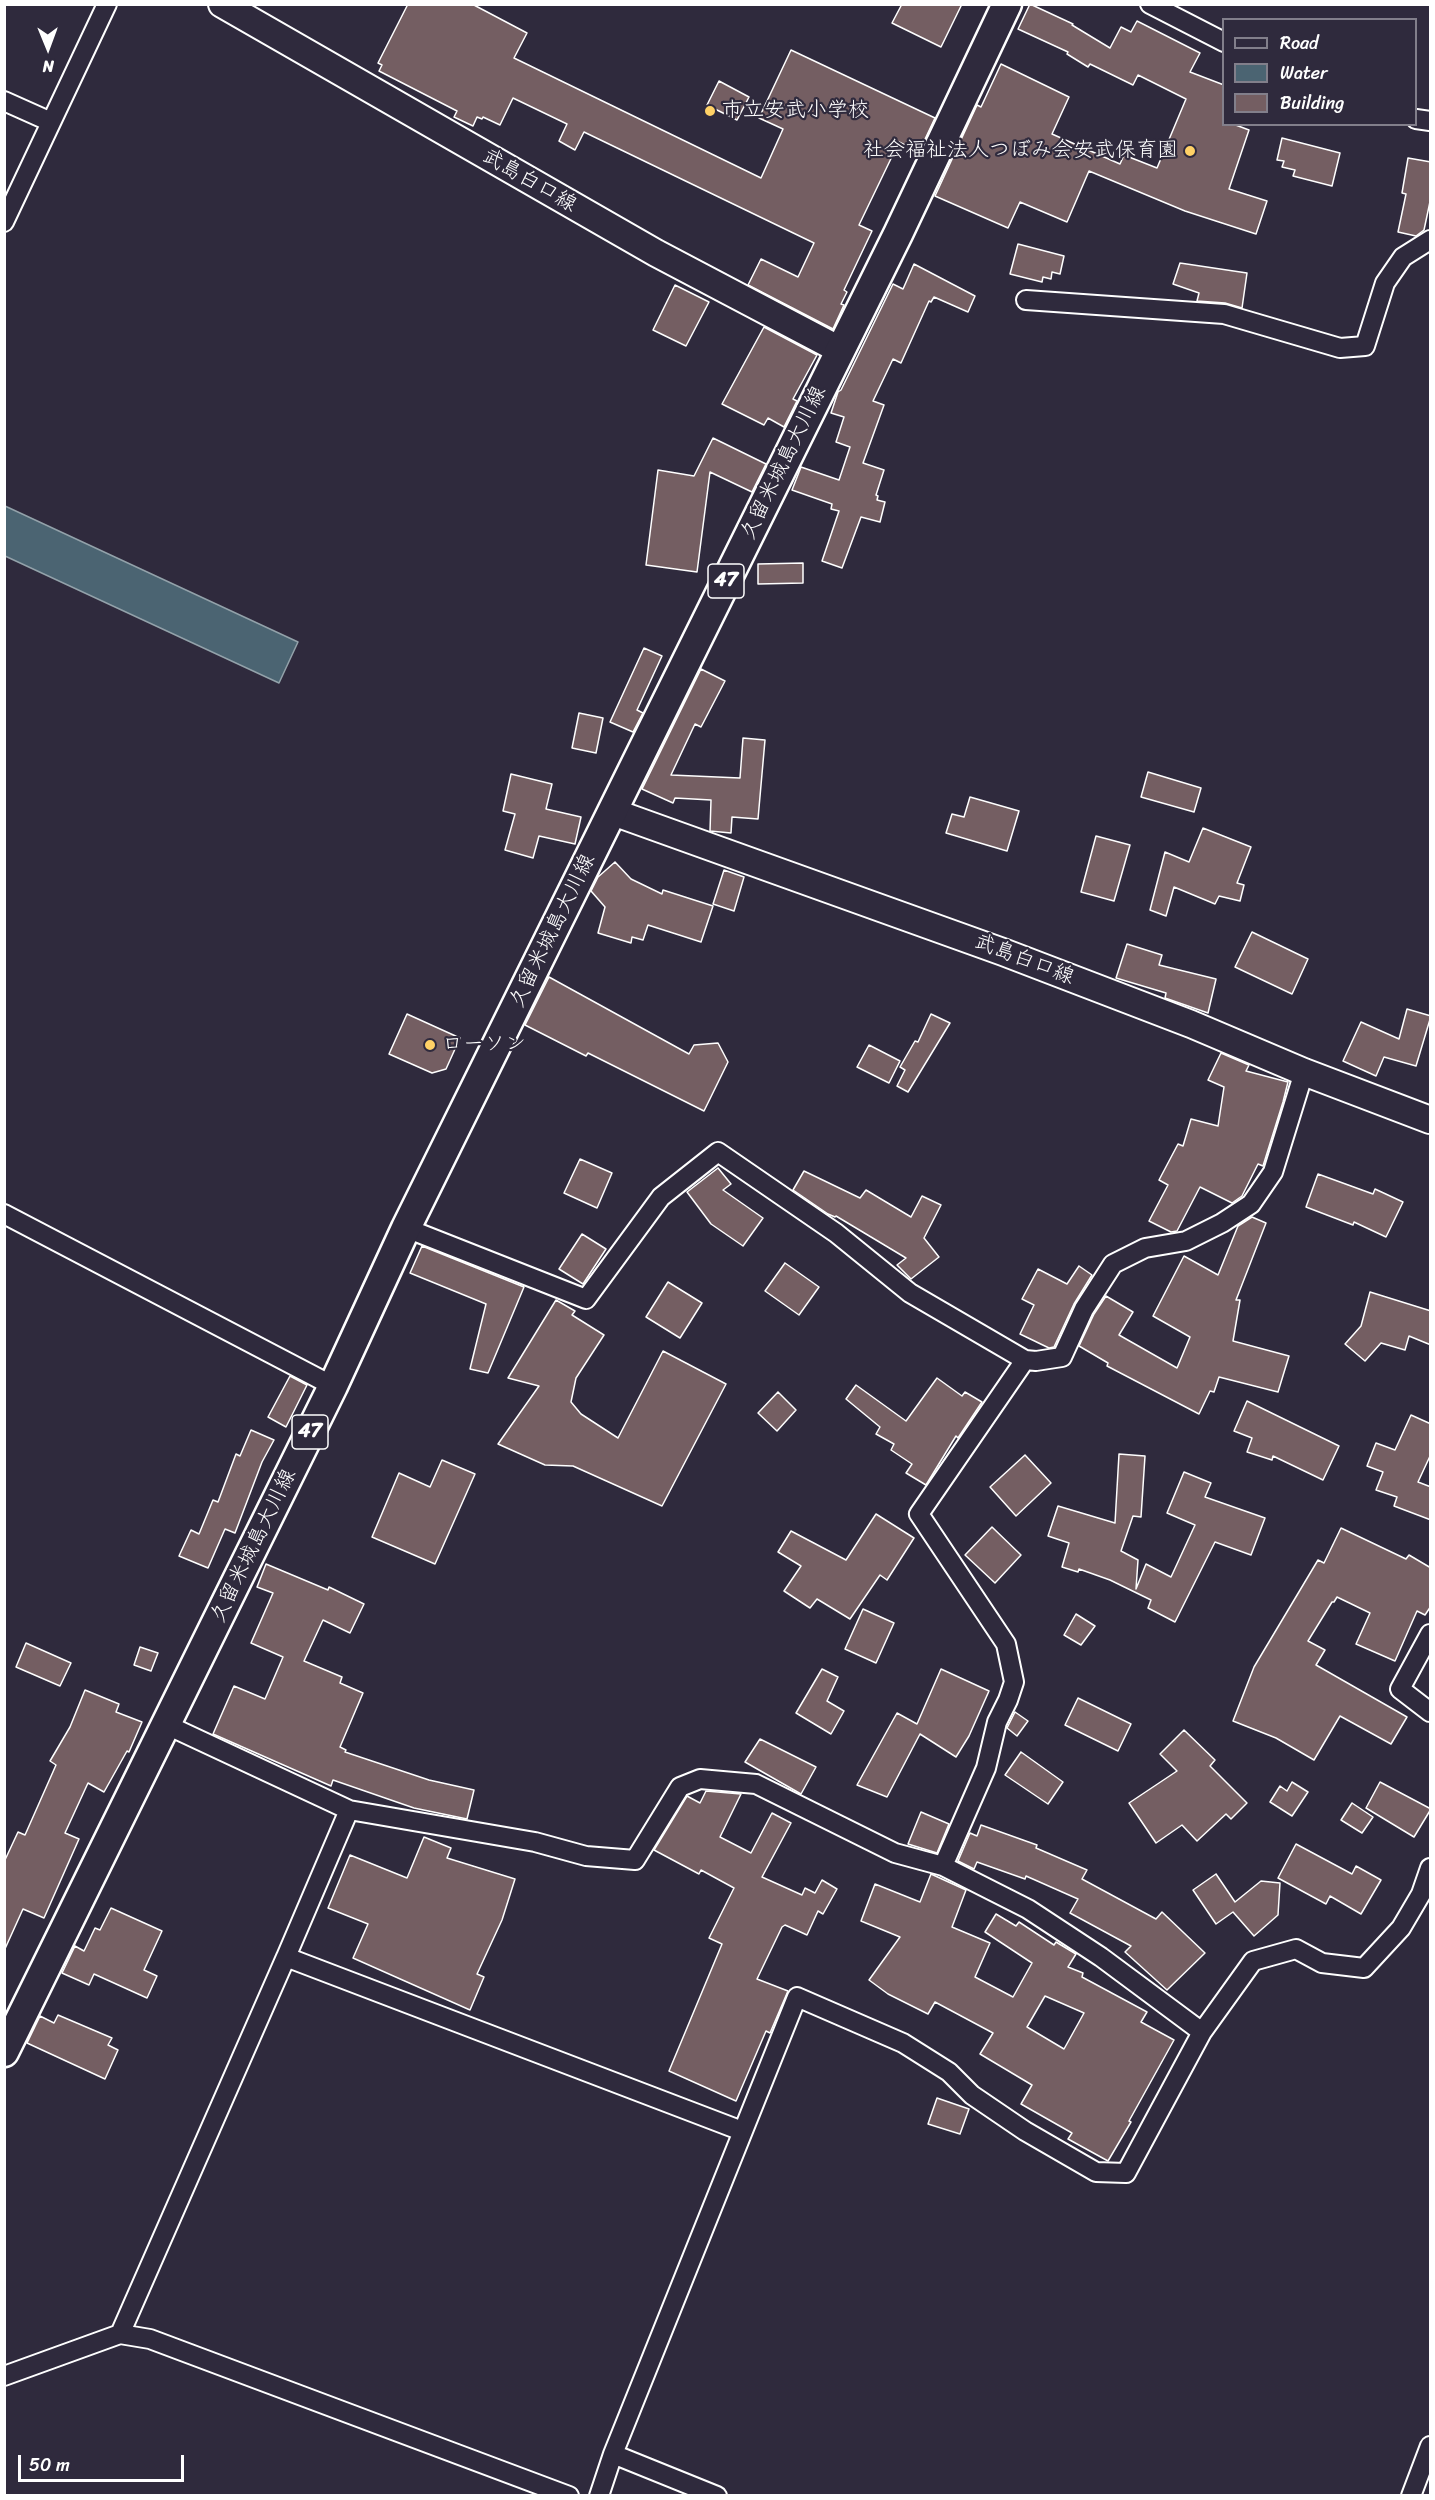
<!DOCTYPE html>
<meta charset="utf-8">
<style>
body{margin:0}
#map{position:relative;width:1435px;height:2500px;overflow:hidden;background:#2f2a3d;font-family:Sriracha,sans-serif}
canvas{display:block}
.frame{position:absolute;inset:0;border:6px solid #fff;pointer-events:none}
.legend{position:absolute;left:1222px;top:18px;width:195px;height:108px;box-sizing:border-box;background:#2f2a3d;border:2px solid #827f8b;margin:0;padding:8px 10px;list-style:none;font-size:18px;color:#fff}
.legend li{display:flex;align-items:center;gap:12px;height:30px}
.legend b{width:30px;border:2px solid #827f8b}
.north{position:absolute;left:18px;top:18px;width:60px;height:60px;-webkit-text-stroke:4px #2f2a3d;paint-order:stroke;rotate:179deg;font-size:16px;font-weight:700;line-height:24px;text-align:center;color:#fff}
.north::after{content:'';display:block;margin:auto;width:21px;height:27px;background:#fff;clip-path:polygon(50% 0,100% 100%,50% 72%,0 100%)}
.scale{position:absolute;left:18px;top:2455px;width:166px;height:27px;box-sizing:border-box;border:3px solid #fff;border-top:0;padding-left:8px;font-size:18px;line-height:21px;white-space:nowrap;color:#fff;-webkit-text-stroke:4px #2f2a3d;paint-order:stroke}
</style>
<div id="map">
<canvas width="1435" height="2500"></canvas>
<div class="frame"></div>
<ul class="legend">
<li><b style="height:8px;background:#2f2a3d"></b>Road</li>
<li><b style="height:16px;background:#4b6472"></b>Water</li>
<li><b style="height:16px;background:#745e62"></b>Building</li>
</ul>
<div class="north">N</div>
<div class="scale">50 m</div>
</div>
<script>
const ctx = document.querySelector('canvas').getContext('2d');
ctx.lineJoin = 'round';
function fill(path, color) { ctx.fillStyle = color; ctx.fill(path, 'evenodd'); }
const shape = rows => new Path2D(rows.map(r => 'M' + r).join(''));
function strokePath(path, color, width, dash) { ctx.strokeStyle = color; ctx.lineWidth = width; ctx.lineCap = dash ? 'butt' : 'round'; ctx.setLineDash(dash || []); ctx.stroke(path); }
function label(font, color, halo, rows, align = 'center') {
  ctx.font = font + ' Sriracha,"Klee One",sans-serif'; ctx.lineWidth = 4.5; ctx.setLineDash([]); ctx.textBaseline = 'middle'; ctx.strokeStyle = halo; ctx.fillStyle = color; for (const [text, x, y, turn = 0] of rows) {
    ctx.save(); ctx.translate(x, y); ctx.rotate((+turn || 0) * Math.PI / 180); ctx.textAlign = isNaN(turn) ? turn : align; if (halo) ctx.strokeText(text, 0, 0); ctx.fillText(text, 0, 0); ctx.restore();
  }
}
const water = shape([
 [5,506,298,642,279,683,5,556,5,506]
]);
fill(water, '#4b6472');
strokePath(water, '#93a2aa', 1.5);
const building = shape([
 [408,4,472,4,527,33,514,58,761,178,783,129,759,118,791,50,935,118,919,152,899,142,859,225,872,231,844,290,847,292,841,304,844,305,833,329,748,285,761,259,798,277,814,243,584,132,575,150,559,141,567,124,513,98,500,125,483,117,482,119,477,117,473,126,454,117,457,111,379,71,382,65,378,63,408,4],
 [902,4,962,4,941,47,892,23,902,4],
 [1030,4,1073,24,1072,25,1110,48,1121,27,1131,32,1137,21,1200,53,1190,72,1224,85,1224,124,1233,124,1249,130,1229,189,1267,201,1256,234,1185,211,1089,171,1067,222,1020,202,1008,228,935,196,977,105,981,107,1001,64,1069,97,1052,134,1120,164,1124,155,1157,168,1186,99,1138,75,1133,85,1090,64,1088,67,1067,54,1068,52,1018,29,1030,4],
 [719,81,749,97,737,120,707,105,719,81],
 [1282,138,1340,153,1332,186,1293,176,1295,170,1282,167,1284,161,1277,160,1282,138],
 [1408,158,1431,162,1431,197,1424,230,1416,236,1398,232,1406,194,1402,193,1408,158],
 [1018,244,1064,256,1060,274,1052,272,1051,279,1043,277,1042,282,1010,274,1018,244],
 [1180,263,1247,273,1242,308,1225,303,1197,301,1199,293,1173,284,1180,263],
 [914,264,975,296,968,312,934,297,931,302,929,301,901,363,893,359,873,401,884,405,863,463,884,470,876,495,878,496,877,500,885,502,880,522,861,517,842,568,822,561,839,511,831,509,832,504,792,490,801,467,839,480,850,447,836,442,844,417,831,413,838,392,841,390,893,284,903,289,914,264],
 [675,285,709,302,686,346,653,330,675,285],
 [764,327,817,355,793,399,797,401,784,427,768,418,764,425,722,404,764,327],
 [713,438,766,464,752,492,710,472,697,572,646,565,658,470,694,476,713,438],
 [803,563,803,583,758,584,758,564,803,563],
 [644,648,662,656,637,710,643,713,633,732,610,722,644,648],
 [701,669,725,681,701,727,695,724,671,775,740,778,743,738,765,740,758,819,732,817,731,833,710,831,711,800,675,798,673,803,642,789,701,669],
 [579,713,603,718,596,753,572,748,579,713],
 [1148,772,1201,788,1194,812,1141,797,1148,772],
 [511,774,552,784,546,809,581,817,575,844,539,836,533,858,505,850,515,814,503,811,511,774],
 [970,797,1019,811,1007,851,946,833,952,814,964,817,970,797],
 [1203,828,1251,847,1237,883,1244,885,1240,901,1219,896,1215,904,1174,887,1166,916,1150,910,1165,852,1189,862,1203,828],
 [1096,836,1130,845,1114,901,1081,892,1096,836],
 [615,862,631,879,662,894,663,890,713,906,701,942,648,925,643,940,632,937,631,943,598,933,605,907,591,891,598,877,615,862],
 [724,870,744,877,734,911,713,904,724,870],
 [1252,932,1308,959,1292,994,1235,967,1252,932],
 [1127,944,1162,955,1159,965,1216,979,1208,1013,1165,998,1166,993,1116,978,1127,944],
 [549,977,689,1054,694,1045,718,1043,728,1062,704,1111,588,1053,586,1056,525,1025,549,977],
 [1407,1009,1431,1016,1416,1066,1384,1057,1376,1076,1343,1061,1361,1022,1399,1039,1407,1009],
 [407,1014,460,1038,446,1069,432,1073,389,1054,407,1014],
 [931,1014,950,1023,908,1092,897,1086,905,1070,900,1067,915,1041,918,1042,931,1014],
 [869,1045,900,1061,889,1083,857,1067,869,1045],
 [1221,1053,1249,1065,1246,1071,1288,1082,1283,1102,1263,1166,1258,1164,1242,1196,1232,1203,1200,1187,1177,1231,1171,1232,1149,1221,1168,1185,1159,1180,1178,1144,1183,1146,1191,1119,1218,1126,1224,1087,1208,1080,1221,1053],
 [580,1159,612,1173,597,1208,564,1193,580,1159],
 [718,1168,731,1184,723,1190,763,1218,743,1246,711,1224,687,1192,718,1168],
 [804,1171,860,1198,866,1190,911,1217,922,1196,941,1205,924,1238,939,1257,911,1279,897,1265,906,1258,836,1216,835,1217,828,1214,793,1190,804,1171],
 [1318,1174,1373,1194,1375,1189,1403,1202,1386,1237,1354,1222,1353,1225,1306,1207,1318,1174],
 [1252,1217,1266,1223,1236,1300,1240,1300,1233,1341,1289,1356,1278,1392,1219,1377,1214,1392,1210,1391,1199,1414,1107,1366,1108,1363,1079,1346,1094,1314,1106,1296,1133,1312,1119,1335,1177,1368,1190,1337,1153,1316,1184,1256,1218,1275,1238,1226,1252,1217],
 [582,1234,606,1249,583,1284,559,1269,582,1234],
 [422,1246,524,1287,488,1373,470,1369,486,1304,410,1273,422,1246],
 [785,1263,819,1287,799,1315,765,1291,785,1263],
 [1079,1266,1092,1275,1074,1304,1054,1347,1049,1348,1020,1334,1034,1305,1022,1299,1038,1269,1067,1284,1079,1266],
 [668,1282,702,1303,680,1338,646,1317,668,1282],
 [1370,1292,1431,1311,1431,1345,1409,1336,1405,1350,1381,1343,1365,1361,1345,1344,1361,1326,1370,1292],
 [556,1300,575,1311,572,1315,604,1335,576,1378,571,1402,581,1414,618,1438,663,1351,726,1384,662,1506,573,1466,545,1465,498,1444,539,1386,508,1378,556,1300],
 [290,1376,307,1385,286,1427,268,1417,290,1376],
 [937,1378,962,1396,965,1392,982,1402,958,1438,956,1436,926,1485,906,1473,912,1464,891,1450,894,1444,876,1434,880,1427,846,1399,856,1385,906,1421,937,1378],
 [778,1392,796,1410,777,1431,758,1413,778,1392],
 [1247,1401,1339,1446,1323,1480,1273,1456,1272,1460,1247,1452,1252,1438,1234,1431,1247,1401],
 [1411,1415,1431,1424,1431,1454,1418,1482,1431,1487,1431,1520,1394,1506,1397,1497,1376,1490,1383,1472,1367,1466,1376,1443,1395,1450,1411,1415],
 [251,1430,274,1440,262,1462,235,1533,225,1529,208,1568,179,1556,191,1530,199,1534,213,1500,218,1502,236,1454,240,1456,251,1430],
 [1119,1454,1145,1456,1141,1517,1133,1516,1121,1551,1138,1560,1136,1589,1146,1564,1171,1577,1195,1525,1167,1513,1184,1472,1211,1483,1205,1497,1265,1518,1251,1555,1215,1542,1175,1622,1148,1608,1151,1600,1110,1580,1079,1569,1078,1572,1062,1567,1069,1543,1048,1536,1058,1506,1115,1523,1119,1454],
 [1025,1455,1051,1483,1016,1516,990,1487,1025,1455],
 [442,1460,475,1474,435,1564,372,1537,399,1473,430,1487,442,1460],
 [876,1514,914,1538,887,1580,880,1575,850,1619,817,1599,810,1608,784,1591,801,1566,778,1552,791,1531,846,1560,876,1514],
 [992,1527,1021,1555,995,1583,965,1555,992,1527],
 [1341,1528,1406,1559,1409,1555,1431,1568,1431,1606,1425,1615,1417,1611,1395,1661,1356,1644,1370,1613,1337,1597,1334,1602,1332,1602,1308,1641,1325,1650,1316,1665,1407,1717,1391,1744,1340,1716,1314,1760,1276,1738,1233,1721,1254,1667,1318,1560,1324,1563,1341,1528],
 [266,1564,328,1590,329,1587,364,1604,350,1633,323,1620,304,1661,342,1677,340,1683,363,1693,340,1747,346,1750,345,1752,429,1780,474,1790,467,1819,414,1808,333,1780,331,1786,213,1734,234,1686,265,1699,283,1657,251,1643,273,1593,257,1587,266,1564],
 [863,1609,894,1623,876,1663,845,1649,863,1609],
 [1076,1614,1095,1626,1081,1645,1064,1635,1076,1614],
 [26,1643,71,1663,60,1686,16,1667,26,1643],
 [140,1647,158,1653,151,1671,134,1665,140,1647],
 [822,1669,838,1677,827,1701,844,1711,831,1734,796,1713,822,1669],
 [941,1669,989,1691,969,1736,956,1757,920,1734,887,1797,857,1785,897,1713,917,1724,941,1669],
 [85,1690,119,1704,116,1712,142,1722,129,1752,127,1751,104,1792,88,1783,65,1833,79,1839,44,1918,23,1909,4,1951,4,1862,18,1832,25,1835,56,1765,50,1761,70,1727,85,1690],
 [1078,1698,1131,1724,1118,1751,1065,1725,1078,1698],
 [1015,1712,1028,1721,1017,1736,1007,1728,1015,1712],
 [1184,1730,1215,1760,1210,1766,1247,1803,1231,1819,1226,1814,1197,1841,1182,1825,1156,1843,1129,1803,1177,1771,1160,1754,1184,1730],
 [760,1739,816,1767,801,1794,745,1762,760,1739],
 [1021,1752,1063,1782,1048,1804,1005,1775,1021,1752],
 [1292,1782,1308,1792,1292,1816,1270,1802,1280,1786,1287,1791,1292,1782],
 [1380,1782,1431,1809,1414,1837,1366,1808,1380,1782],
 [706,1791,741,1794,720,1837,751,1853,772,1813,791,1823,762,1877,802,1895,805,1888,815,1893,822,1880,837,1889,823,1914,818,1911,807,1935,785,1925,782,1927,757,1979,788,1991,770,2033,766,2031,736,2101,669,2071,722,1944,709,1938,734,1888,701,1870,699,1874,654,1850,687,1796,700,1803,706,1791],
 [1352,1803,1373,1817,1362,1833,1341,1820,1352,1803],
 [921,1812,949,1824,937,1853,908,1844,921,1812],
 [981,1825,1037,1845,1036,1848,1087,1870,1082,1879,1156,1919,1162,1912,1205,1953,1167,1990,1125,1952,1131,1946,1070,1913,1078,1899,1026,1876,1025,1879,977,1862,974,1869,958,1861,970,1833,977,1836,981,1825],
 [424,1837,451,1848,447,1858,515,1879,502,1920,477,1974,484,1977,470,2010,353,1958,368,1924,328,1908,350,1855,407,1878,424,1837],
 [1296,1844,1352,1874,1356,1866,1381,1880,1361,1914,1330,1896,1326,1904,1278,1878,1296,1844],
 [931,1874,966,1890,952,1927,990,1943,975,1977,1013,1997,1032,1963,985,1932,996,1914,1016,1926,1019,1922,1054,1945,1056,1942,1076,1954,1068,1967,1083,1973,1082,1977,1147,2012,1141,2022,1174,2040,1129,2121,1131,2122,1108,2161,1068,2139,1072,2133,1021,2104,1032,2085,980,2054,993,2033,935,2002,928,2014,888,1994,869,1980,900,1937,861,1921,875,1884,920,1902,931,1874],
 [1045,1996,1084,2013,1064,2049,1027,2027,1045,1996],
 [1216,1874,1235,1902,1261,1881,1280,1883,1278,1915,1254,1936,1233,1912,1216,1924,1193,1890,1216,1874],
 [111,1908,162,1931,144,1970,157,1976,147,1998,94,1974,89,1985,62,1973,75,1946,84,1951,95,1928,100,1930,111,1908],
 [58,2015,112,2038,108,2045,118,2050,105,2079,27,2043,40,2016,54,2023,58,2015],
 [937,2098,969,2109,960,2134,928,2124,937,2098]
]);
fill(building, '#745e62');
strokePath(building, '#fff', 1.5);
const street = shape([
 [1150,4,1224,42],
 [4,101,51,122],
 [1416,119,1430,121],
 [4,222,107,4],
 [1026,300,1224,314,1340,348,1365,346,1385,283,1403,257,1430,240],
 [4,1214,333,1386],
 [406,1228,586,1299,661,1197,718,1152,836,1233,910,1293,1025,1360,1036,1361,1062,1357,1084,1309,1113,1264,1145,1248,1186,1241,1222,1223,1251,1204,1273,1172,1304,1072],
 [1430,1634,1400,1689,1430,1712],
 [167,1725,349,1810,535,1842,586,1856,635,1860,680,1787,700,1779,756,1784,895,1853,943,1866,1028,1909,1101,1957,1202,2032],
 [349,1810,286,1957,742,2131],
 [943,1866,986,1768,997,1722,1008,1700,1014,1682,1006,1644,919,1514,1025,1360],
 [120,2334,150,2339,569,2496],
 [4,2376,120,2334,286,1957],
 [613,2454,717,2496],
 [599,2496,613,2454,797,1997,903,2043,949,2072,972,2095,1025,2131,1096,2172,1126,2173,1202,2032,1253,1961,1296,1949,1322,1963,1364,1968,1401,1928,1421,1894,1430,1868],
 [1411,2496,1430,2446]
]);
const secondary = shape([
 [222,4,656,253,840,350],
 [613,812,1003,952,1191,1024,1304,1072,1430,1120]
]);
const primary = shape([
 [4,2052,333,1386,406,1228,898,234,1007,4]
]);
strokePath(street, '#fff', 22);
strokePath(secondary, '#fff', 30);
strokePath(primary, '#fff', 33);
strokePath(street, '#2f2a3d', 18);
strokePath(secondary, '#2f2a3d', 26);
strokePath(primary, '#2f2a3d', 28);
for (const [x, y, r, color] of [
 [710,111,6,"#ffd166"],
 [1190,151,6,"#ffd166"],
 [430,1045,6,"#ffd166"]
]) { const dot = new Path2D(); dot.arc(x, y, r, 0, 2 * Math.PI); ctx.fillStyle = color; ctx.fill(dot); strokePath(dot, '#2f2a3d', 2); }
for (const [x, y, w] of [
 [726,581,36],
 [310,1432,36]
]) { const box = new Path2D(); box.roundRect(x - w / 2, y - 17, w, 34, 4.5); ctx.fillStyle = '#2f2a3d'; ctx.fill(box); strokePath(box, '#fff', 1.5); }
label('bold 20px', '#fff', null, [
 ["47",726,581],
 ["47",310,1432]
]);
label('21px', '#fff', '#2f2a3d', [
 ["市立安武小学校",722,111],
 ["社会福祉法人つぼみ会安武保育園",1178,151,"right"],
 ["ローソン",442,1045]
], 'left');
label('21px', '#fff', '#2f2a3d', [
 ["武島白口線",529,181,30],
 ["久留米城島大川線",784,463,-64],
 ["久留米城島大川線",553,931,-64],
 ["武島白口線",1024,960,21],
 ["久留米城島大川線",254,1546,-64]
]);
</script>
